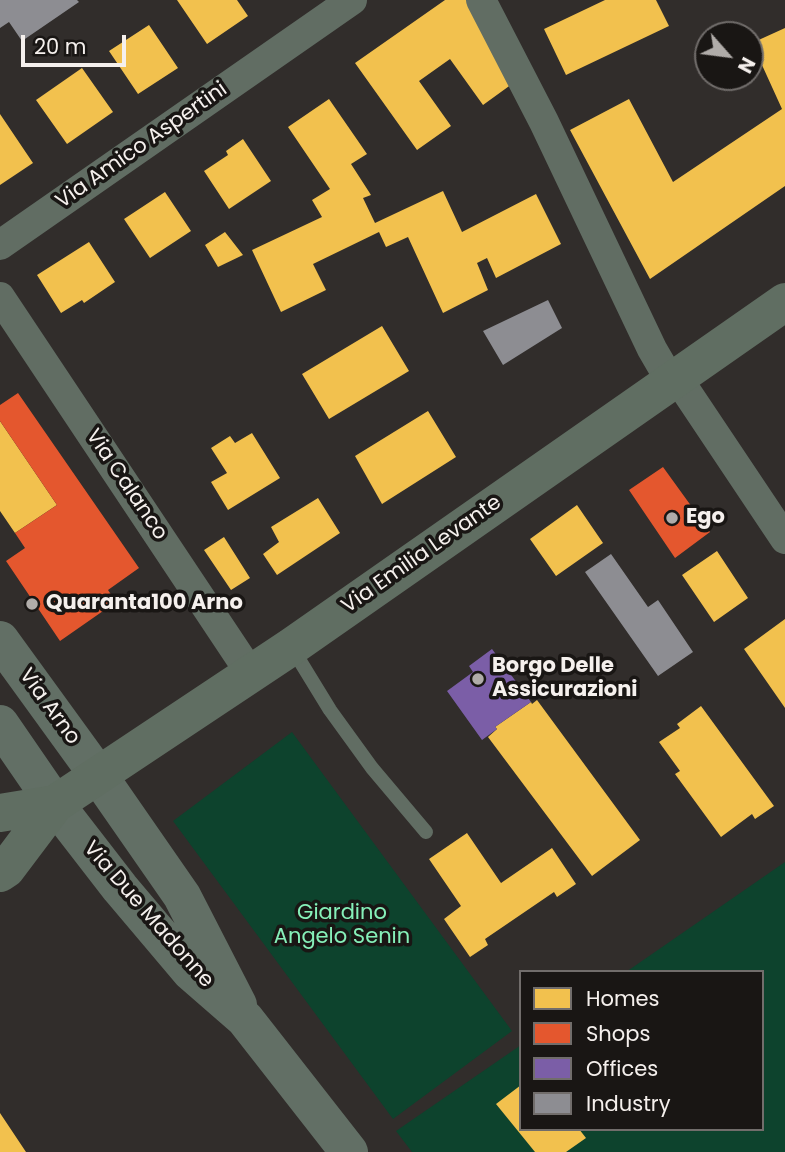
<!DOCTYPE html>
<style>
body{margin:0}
#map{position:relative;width:785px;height:1152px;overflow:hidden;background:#312d2b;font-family:Poppins,sans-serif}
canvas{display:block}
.legend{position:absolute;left:519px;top:970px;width:245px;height:161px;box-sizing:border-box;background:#191614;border:2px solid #716d6b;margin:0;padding:9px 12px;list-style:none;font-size:21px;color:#f5f0ed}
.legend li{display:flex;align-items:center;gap:14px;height:35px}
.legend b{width:35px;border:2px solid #716d6b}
.north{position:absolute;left:694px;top:21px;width:70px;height:70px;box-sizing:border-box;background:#191614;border:2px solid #716d6b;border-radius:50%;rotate:118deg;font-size:19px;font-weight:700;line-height:28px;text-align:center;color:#f5f0ed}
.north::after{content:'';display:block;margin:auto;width:24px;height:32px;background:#b0aca9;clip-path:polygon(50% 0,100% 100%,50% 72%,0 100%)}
.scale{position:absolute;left:21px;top:35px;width:105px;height:32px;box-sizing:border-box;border:4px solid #f5f0ed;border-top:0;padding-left:9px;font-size:21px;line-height:24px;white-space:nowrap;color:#f5f0ed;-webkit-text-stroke:5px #191614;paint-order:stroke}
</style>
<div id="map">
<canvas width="785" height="1152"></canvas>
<ul class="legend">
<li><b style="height:19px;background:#f2c14e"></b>Homes</li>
<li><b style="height:19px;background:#e4572e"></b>Shops</li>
<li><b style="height:19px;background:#7b5ea7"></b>Offices</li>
<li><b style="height:19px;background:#8d8d92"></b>Industry</li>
</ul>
<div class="north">N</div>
<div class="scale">20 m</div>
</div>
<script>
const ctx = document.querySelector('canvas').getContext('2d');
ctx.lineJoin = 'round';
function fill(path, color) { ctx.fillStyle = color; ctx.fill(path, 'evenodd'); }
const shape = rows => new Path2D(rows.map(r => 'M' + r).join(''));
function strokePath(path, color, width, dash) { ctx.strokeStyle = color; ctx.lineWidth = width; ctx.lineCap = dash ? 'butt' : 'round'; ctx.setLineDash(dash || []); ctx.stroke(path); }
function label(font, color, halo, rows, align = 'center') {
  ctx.font = font + ' Poppins,sans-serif'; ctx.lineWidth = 7; ctx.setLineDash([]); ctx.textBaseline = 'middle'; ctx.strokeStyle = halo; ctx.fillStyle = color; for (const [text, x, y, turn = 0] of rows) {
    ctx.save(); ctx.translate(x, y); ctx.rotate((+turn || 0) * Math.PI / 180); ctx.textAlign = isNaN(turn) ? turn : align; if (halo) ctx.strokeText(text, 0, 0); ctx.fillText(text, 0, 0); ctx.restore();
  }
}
fill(shape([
 [292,732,512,1031,393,1119,173,821],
 [785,862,785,1152,412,1152,396,1131,521,1045,521,1129,762,1129,762,972,626,972]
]), '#0d432d');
fill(shape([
 [177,0,237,0,248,16,207,44],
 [445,0,473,0,512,84,483,105,450,59,419,81,451,126,417,150,355,63],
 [605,0,656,0,669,26,566,75,544,29],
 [149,25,178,68,138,94,109,51],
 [785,28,785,186,650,279,570,130,629,99,673,182,782,109,752,43],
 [82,68,113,112,67,144,36,100],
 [329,99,367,154,351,164,371,195,363,198,375,223,443,191,462,232,536,194,561,244,496,278,487,258,477,263,488,290,443,313,408,237,386,247,379,232,313,264,326,290,281,312,252,250,322,217,312,200,330,189,288,127],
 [0,114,33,163,0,185],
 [243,139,271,181,229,209,204,171,228,155,226,151],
 [165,192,191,231,150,258,124,219],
 [225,232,243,255,218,267,205,245],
 [89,242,115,282,84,303,82,300,61,313,37,275],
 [382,326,409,371,329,419,302,374],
 [428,411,456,457,382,504,355,456],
 [0,421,57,505,15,533,0,511],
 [252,433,280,478,228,510,211,482,227,473,211,448,230,436,235,443],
 [318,498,340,533,277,575,263,554,279,542,271,527],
 [577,505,603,543,556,576,530,539],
 [224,537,250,578,231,590,204,550],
 [717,551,748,598,714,622,682,575],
 [785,619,785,708,744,649],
 [537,700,640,840,592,876,488,737,497,729,495,727,531,702,532,704],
 [701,706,774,806,755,819,752,814,721,837,675,774,680,771,659,742,680,728,677,724],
 [467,833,501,883,552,848,576,884,557,897,554,892,485,939,488,945,470,957,444,919,461,906,429,859],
 [521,1085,521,1129,579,1129,586,1138,566,1152,535,1152,496,1104],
 [0,1113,26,1152,0,1152]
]), '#f2c14e');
fill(shape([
 [18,393,139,568,108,590,116,602,60,641,6,561,25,548,15,533,57,505,0,421,0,405],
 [663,467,710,532,675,558,629,490]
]), '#e4572e');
fill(shape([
 [492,649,531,702,495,727,497,729,482,740,447,691,473,672,469,666]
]), '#7b5ea7');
fill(shape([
 [0,0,77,0,79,2,22,41,9,22,0,28],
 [548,300,562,328,503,365,483,331],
 [611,554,648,607,658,600,693,652,658,676,585,572]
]), '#8d8d92');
strokePath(shape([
 [292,648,330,710,372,768,426,832]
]), '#616d63', 14);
strokePath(shape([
 [481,0,544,122,652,349,670,380],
 [0,245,352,0],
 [0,297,251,674],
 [676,376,785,539]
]), '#616d63', 30);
strokePath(shape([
 [0,640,98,775,182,896,238,1005],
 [0,724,55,804,120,888,191,972,245,1019,349,1152]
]), '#626f65', 38);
strokePath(shape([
 [0,813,55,804],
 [0,873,6,869,55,804,291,647,785,302]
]), '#606e62', 38);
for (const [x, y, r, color] of [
 [672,518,7,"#b0aca9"],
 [32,604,7,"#b0aca9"],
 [478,679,7,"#b0aca9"]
]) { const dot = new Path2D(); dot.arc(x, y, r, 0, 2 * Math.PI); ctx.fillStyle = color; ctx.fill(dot); strokePath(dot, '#191614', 2.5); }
label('21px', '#f5f0ed', '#191614', [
 ["Via Amico Aspertini",142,146,-35],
 ["Via Calanco",126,485,56],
 ["Via Emilia Levante",422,555,-35],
 ["Via Arno",49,707,54],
 ["Via Due Madonne",148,915,49]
]);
label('bold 21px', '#f5f0ed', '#191614', [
 ["Ego",686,518],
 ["Quaranta100 Arno",46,604],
 ["Borgo Delle",492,667],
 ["Assicurazioni",492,691]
], 'left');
label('21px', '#86f0b9', '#191614', [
 ["Giardino",342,914],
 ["Angelo Senin",342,938]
]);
</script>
